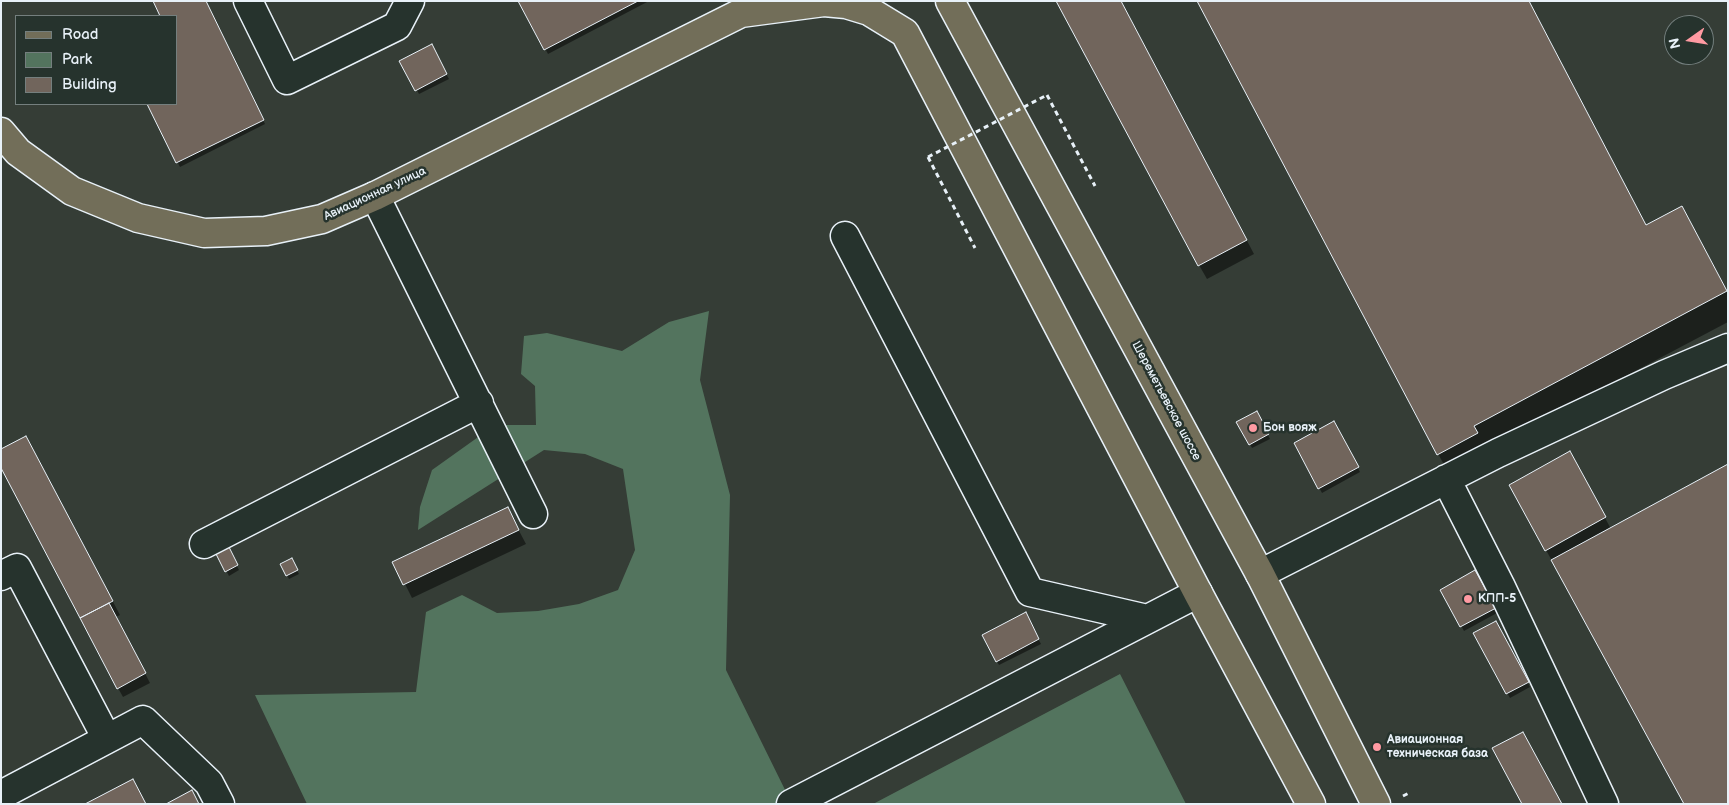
<!DOCTYPE html>
<meta charset="utf-8">
<style>
body{margin:0}
#map{position:relative;width:1729px;height:805px;overflow:hidden;background:#353d36;font-family:"Balsamiq Sans",sans-serif}
canvas{display:block}
.frame{position:absolute;inset:0;border:2px solid #e8f1f8;pointer-events:none}
.legend{position:absolute;left:15px;top:15px;width:162px;height:90px;box-sizing:border-box;background:#26332d;border:1px solid #747f7e;margin:0;padding:6px 9px;list-style:none;font-size:15px;color:#e8f1f8}
.legend li{display:flex;align-items:center;gap:10px;height:25px}
.legend b{width:25px;border:1px solid #747f7e}
.north{position:absolute;left:1664px;top:15px;width:50px;height:50px;box-sizing:border-box;background:#26332d;border:1px solid #747f7e;border-radius:50%;rotate:257deg;font-size:14px;font-weight:700;line-height:20px;text-align:center;color:#e8f1f8}
.north::after{content:'';display:block;margin:auto;width:18px;height:22px;background:#ff9aa2;clip-path:polygon(50% 0,100% 100%,50% 72%,0 100%)}
</style>
<div id="map">
<canvas width="1729" height="805"></canvas>
<div class="frame"></div>
<ul class="legend">
<li><b style="height:6px;background:#726e59"></b>Road</li>
<li><b style="height:14px;background:#53745e"></b>Park</li>
<li><b style="height:14px;background:#71655c"></b>Building</li>
</ul>
<div class="north">N</div>
</div>
<script>
const ctx = document.querySelector('canvas').getContext('2d');
ctx.lineJoin = 'round';
function fill(path, color) { ctx.fillStyle = color; ctx.fill(path, 'evenodd'); }
const shape = rows => new Path2D(rows.map(r => 'M' + r).join(''));
function strokePath(path, color, width, dash) { ctx.strokeStyle = color; ctx.lineWidth = width; ctx.lineCap = dash ? 'butt' : 'round'; ctx.setLineDash(dash || []); ctx.stroke(path); }
function label(font, color, halo, rows, align = 'center') {
  ctx.font = font + ' "Balsamiq Sans",sans-serif'; ctx.lineWidth = 5; ctx.setLineDash([]); ctx.textBaseline = 'middle'; ctx.strokeStyle = halo; ctx.fillStyle = color; for (const [text, x, y, turn = 0] of rows) {
    ctx.save(); ctx.translate(x, y); ctx.rotate((+turn || 0) * Math.PI / 180); ctx.textAlign = isNaN(turn) ? turn : align; if (halo) ctx.strokeText(text, 0, 0); ctx.fillText(text, 0, 0); ctx.restore();
  }
}
fill(shape([
 [709,311,700,380,730,495,726,670,792,804,307,804,255,695,416,692,426,612,462,595,497,613,538,611,579,604,618,590,635,550,623,469,585,454,544,450,418,530,420,507,432,470,495,425,536,425,535,386,521,374,524,336,547,333,622,351,669,322],
 [1120,674,1186,804,873,804]
]), '#53745e');
fill(shape([
 [154,1,205,1,265,124,180,167,148,104,176,104,176,16,161,16],
 [520,1,649,1,548,54],
 [1121,1,1254,254,1207,279,1199,265],
 [1198,1,1529,1,1646,227,1695,231,1728,292,1728,322,1486,450,1451,478],
 [431,46,449,79,419,94,401,61],
 [1257,412,1270,439,1252,448,1238,422],
 [1334,423,1360,472,1322,493,1295,443],
 [33,451,120,615,116,617,150,683,123,697,118,688],
 [1570,453,1611,529,1686,804,1546,550],
 [507,508,526,544,412,598,394,562],
 [228,549,239,570,229,576,218,554],
 [291,560,299,574,289,579,282,565],
 [1474,572,1497,613,1464,631,1442,590],
 [1025,614,1041,644,999,665,983,636],
 [1495,623,1530,687,1510,698,1475,634]
]), '#0007');
const building = shape([
 [153,1,206,1,264,120,176,163,147,104,176,104,176,16,160,16,153,1],
 [518,1,638,1,544,50,518,1],
 [1056,1,1121,1,1247,240,1198,266,1056,1],
 [1197,1,1529,1,1646,225,1682,206,1727,291,1474,426,1478,433,1437,455,1197,1],
 [432,44,447,74,415,91,399,61,432,44],
 [1257,411,1269,434,1249,445,1236,422,1257,411],
 [1334,421,1359,467,1318,489,1294,443,1334,421],
 [26,436,113,601,80,618,1,468,1,449,26,436],
 [1570,451,1606,517,1545,551,1509,485,1570,451],
 [1728,464,1728,804,1684,804,1551,560,1728,464],
 [508,507,519,530,403,585,392,562,508,507],
 [229,547,238,565,225,572,216,554,229,547],
 [292,558,298,570,286,576,280,564,292,558],
 [1475,570,1496,608,1460,627,1440,590,1475,570],
 [109,603,146,673,117,689,80,618,109,603],
 [1026,612,1039,639,996,662,982,635,1026,612],
 [1496,621,1529,682,1506,694,1473,633,1496,621],
 [1523,732,1562,804,1522,804,1492,748,1523,732],
 [133,779,146,804,85,804,133,779],
 [192,790,199,804,166,804,192,790]
]);
fill(building, '#71655c');
strokePath(building, '#e8f1f8', 1);
const minor = shape([
 [248,1,287,80,397,26,410,1],
 [375,196,533,514],
 [845,236,1030,592,1147,619],
 [1446,479,1500,585,1604,804],
 [204,544,479,403],
 [1260,574,1498,453,1664,375,1728,348],
 [1,576,17,568,107,739],
 [1,795,143,720,209,783,220,804],
 [791,804,1198,593]
]);
const major = shape([
 [950,1,1260,574,1376,804],
 [1,132,18,152,72,191,138,218,204,233,266,231,322,219,375,196,741,13,824,2,846,4,869,11,905,33,1198,593,1311,804]
]);
strokePath(minor, '#e8f1f8', 31);
strokePath(major, '#e8f1f8', 31);
strokePath(shape([
 [1047,95,1095,186],
 [928,157,975,248],
 [1403,796,1411,792]
]), '#e8f1f8', 3, [5, 4]);
strokePath(minor, '#26332d', 28);
strokePath(major, '#726e59', 28);
strokePath(shape([
 [928,157,1047,95]
]), '#e8f1f8', 3, [5, 4]);
for (const [x, y, r, color] of [
 [1253,428,5,"#ff9aa2"],
 [1468,599,5,"#ff9aa2"],
 [1377,747,5,"#ff9aa2"]
]) { const dot = new Path2D(); dot.arc(x, y, r, 0, 2 * Math.PI); ctx.fillStyle = color; ctx.fill(dot); strokePath(dot, '#26332d', 2); }
label('12px', '#e8f1f8', '#26332d', [
 ["Авиационная улица",375,194,-25],
 ["Шереметьевское шоссе",1166,401,62]
]);
label('bold 12px', '#e8f1f8', '#26332d', [
 ["Бон вояж",1263,428],
 ["КПП-5",1478,599],
 ["Авиационная",1387,740],
 ["техническая база",1387,754]
], 'left');
</script>
